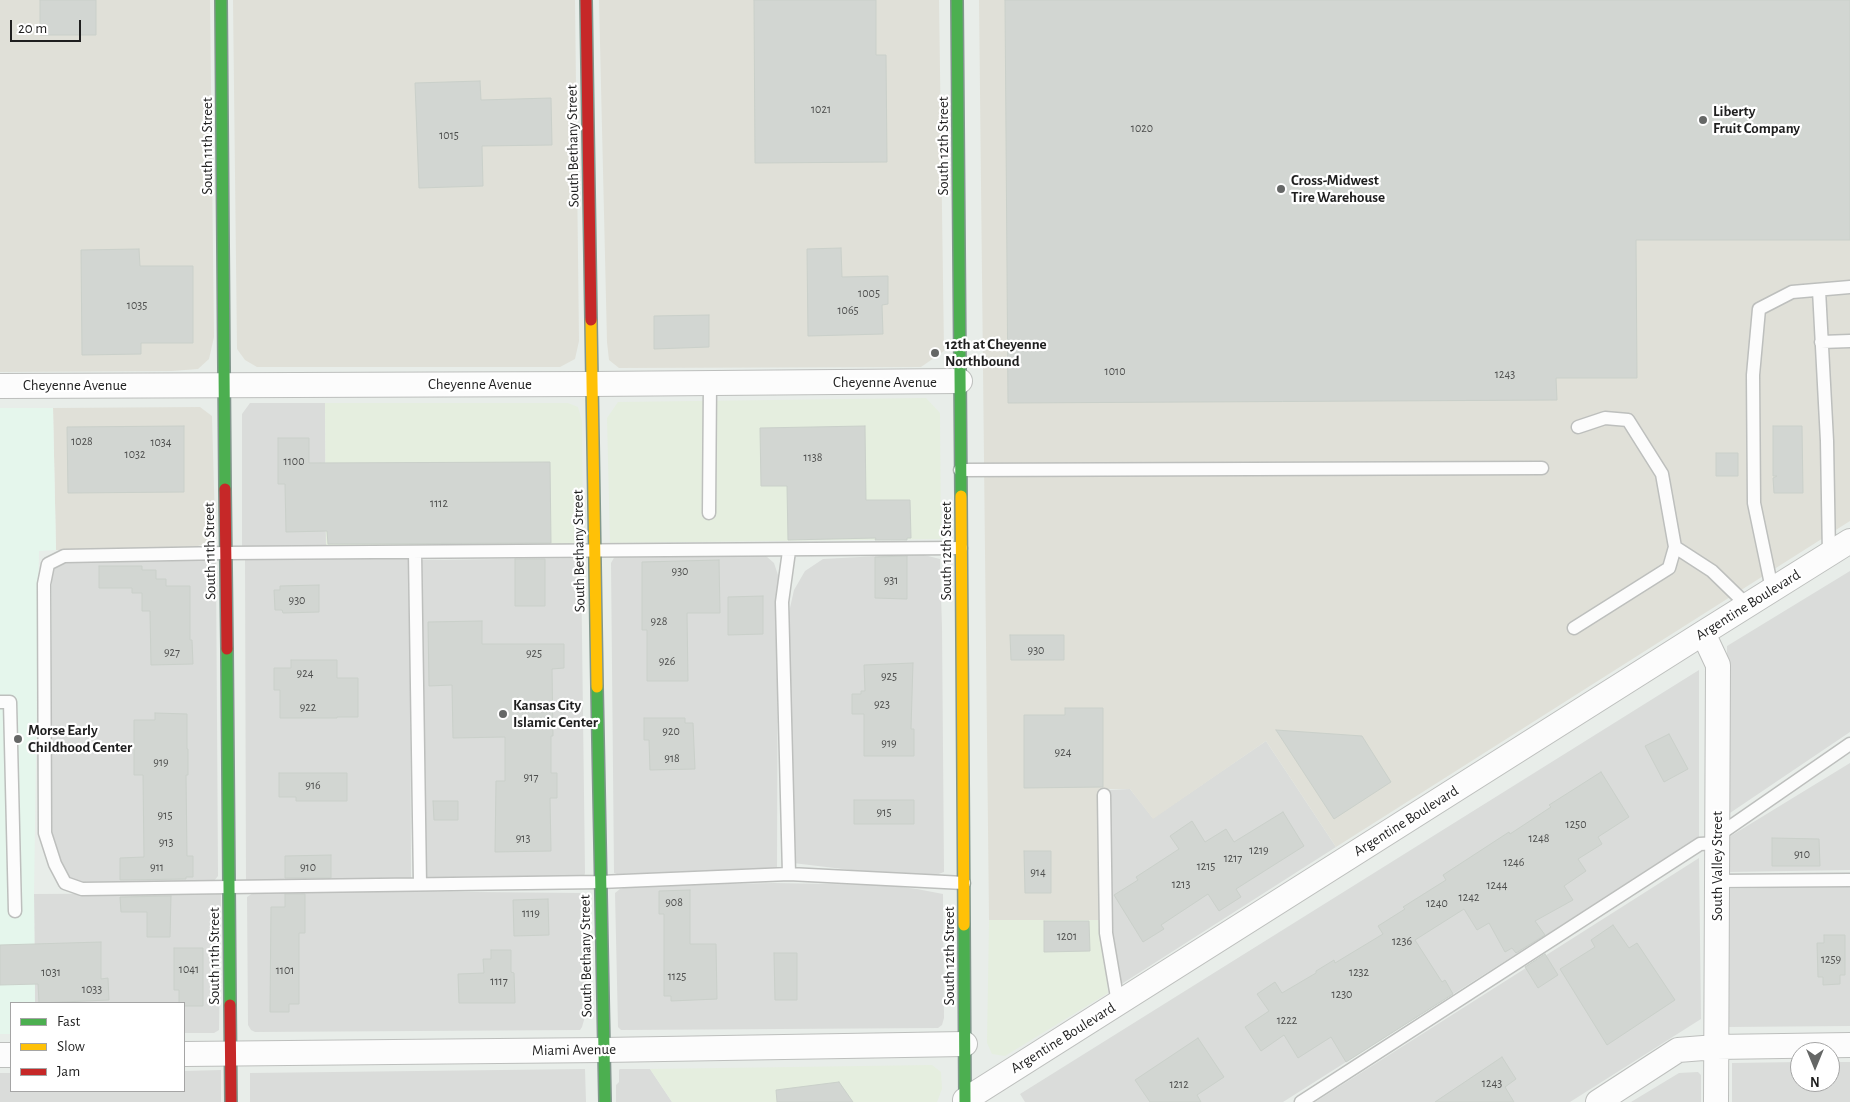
<!DOCTYPE html>
<style>
body{margin:0}
#map{position:relative;width:1850px;height:1102px;overflow:hidden;background:#e8ede9;font-family:"Alegreya Sans",sans-serif}
canvas{display:block}
.legend{position:absolute;left:10px;top:1002px;width:175px;height:90px;box-sizing:border-box;background:#fff;border:1px solid #a5a5a5;margin:0;padding:6px 9px;list-style:none;font-size:15px;color:#1f1f1f}
.legend li{display:flex;align-items:center;gap:10px;height:25px}
.legend b{width:25px;border:1px solid #a5a5a5}
.north{position:absolute;left:1790px;top:1042px;width:50px;height:50px;box-sizing:border-box;background:#fff;border:1px solid #a5a5a5;border-radius:50%;rotate:180deg;font-size:14px;font-weight:700;line-height:20px;text-align:center;color:#1f1f1f}
.north::after{content:'';display:block;margin:auto;width:18px;height:22px;background:#656766;clip-path:polygon(50% 0,100% 100%,50% 72%,0 100%)}
.scale{position:absolute;left:10px;top:20px;width:71px;height:22px;box-sizing:border-box;border:2px solid #1f1f1f;border-top:0;padding-left:6px;font-size:15px;line-height:18px;white-space:nowrap;color:#1f1f1f;-webkit-text-stroke:4px #fff;paint-order:stroke}
</style>
<div id="map">
<canvas width="1850" height="1102"></canvas>
<ul class="legend">
<li><b style="height:6px;background:#4caf50"></b>Fast</li>
<li><b style="height:6px;background:#ffc107"></b>Slow</li>
<li><b style="height:6px;background:#c62828"></b>Jam</li>
</ul>
<div class="north">N</div>
<div class="scale">20 m</div>
</div>
<script>
const ctx = document.querySelector('canvas').getContext('2d');
ctx.lineJoin = 'round';
function fill(path, color) { ctx.fillStyle = color; ctx.fill(path, 'evenodd'); }
const shape = rows => new Path2D(rows.map(r => 'M' + r).join(''));
function strokePath(path, color, width, dash) { ctx.strokeStyle = color; ctx.lineWidth = width; ctx.lineCap = dash ? 'butt' : 'round'; ctx.setLineDash(dash || []); ctx.stroke(path); }
function label(font, color, halo, rows, align = 'center') {
  ctx.font = font + ' "Alegreya Sans",sans-serif'; ctx.lineWidth = 4.5; ctx.setLineDash([]); ctx.textBaseline = 'middle'; ctx.strokeStyle = halo; ctx.fillStyle = color; for (const [text, x, y, turn = 0] of rows) {
    ctx.save(); ctx.translate(x, y); ctx.rotate((+turn || 0) * Math.PI / 180); ctx.textAlign = isNaN(turn) ? turn : align; if (halo) ctx.strokeText(text, 0, 0); ctx.fillText(text, 0, 0); ctx.restore();
  }
}
fill(shape([
 [250,403,325,403,326,546,242,547,242,414],
 [753,555,766,556,774,563,778,575,777,870,617,874,614,873,611,563,615,556],
 [924,555,940,559,942,628,944,872,933,876,876,873,793,863,788,617,794,590,805,571,823,559,878,556],
 [245,556,410,556,411,882,246,883],
 [581,558,585,873,584,877,424,881,420,560],
 [216,560,218,876,214,881,78,883,65,874,57,856,52,836,52,579,54,564,63,561],
 [1850,571,1850,732,1727,815,1727,646],
 [1699,670,1699,838,1283,1102,1025,1102,1020,1094],
 [1266,741,1336,847,1120,985,1109,919,1108,790,1130,789,1153,818],
 [1850,763,1850,870,1729,872,1729,837],
 [1699,858,1701,1019,1570,1102,1315,1102],
 [774,883,886,885,917,889,943,894,944,1018,942,1025,938,1028,621,1030,618,1027,615,893,620,889,632,886],
 [1850,886,1850,1026,1728,1027,1728,889],
 [264,890,582,893,586,899,586,1013,582,1027,580,1030,255,1032,251,1030,248,1025,247,897,253,893],
 [221,893,219,1030,214,1033,184,1033,184,1003,35,1003,34,894],
 [1800,1062,1800,1082,1830,1082,1830,1062,1850,1062,1850,1102,1732,1102,1732,1063],
 [585,1069,586,1102,250,1102,250,1073],
 [620,1069,650,1069,672,1102,616,1102,616,1085,619,1082,619,1070],
 [221,1070,221,1102,0,1102,0,1073,11,1073,11,1091,184,1091,184,1071],
 [1698,1072,1701,1075,1701,1102,1631,1102,1679,1073]
]), '#dadcda');
fill(shape([
 [926,398,940,413,941,539,610,543,607,418,618,402],
 [325,403,568,403,578,407,582,421,583,544,326,546],
 [989,920,1101,920,1108,993,1005,1056,992,1054,987,1043],
 [932,1065,941,1072,942,1089,937,1102,672,1102,650,1069]
]), '#e5eedf');
fill(shape([
 [0,0,210,0,214,337,209,359,198,369,172,371,0,372],
 [233,0,575,0,579,341,575,359,560,367,257,367,245,360,237,349],
 [599,0,939,0,944,351,921,367,619,368,609,360,607,342],
 [979,0,1850,0,1850,521,1336,847,1266,741,1153,819,1130,789,1100,789,1101,920,989,920],
 [200,407,212,416,215,524,210,539,201,545,189,549,56,550,53,408]
]), '#e0e0d8');
fill(shape([
 [0,408,53,408,56,550,39,551,34,894,35,1003,11,1003,11,1034,0,1034]
]), '#e5f6ec');
const building = shape([
 [40,0,96,0,96,35,40,35,40,0],
 [754,0,876,0,876,55,886,55,887,162,755,163,754,0],
 [1005,0,1850,0,1850,240,1636,240,1637,378,1556,378,1557,400,1008,403,1005,0],
 [480,81,481,100,551,98,552,145,482,146,483,186,419,188,415,83,480,81],
 [841,248,842,277,888,276,888,304,882,305,883,334,808,336,807,249,841,248],
 [139,249,140,266,193,266,193,343,141,343,141,354,82,355,81,250,139,249],
 [709,315,709,347,654,349,654,316,709,315],
 [184,426,184,492,68,493,67,427,184,426],
 [865,426,866,500,910,500,911,538,907,538,907,540,875,540,876,538,788,540,787,486,761,486,760,428,865,426],
 [1773,426,1802,426,1803,493,1774,493,1773,478,1777,476,1773,476,1773,426],
 [278,438,309,438,309,463,550,462,551,543,328,544,327,531,286,532,285,484,278,484,278,438],
 [1716,453,1738,453,1738,476,1716,476,1716,453],
 [907,556,907,599,875,598,875,557,907,556],
 [515,559,545,559,545,606,515,606,515,559],
 [719,560,720,613,687,613,688,681,647,681,647,630,642,630,642,562,719,560],
 [99,566,142,566,142,570,156,570,156,579,166,579,166,586,190,586,190,640,192,640,193,664,151,665,150,611,142,611,142,593,132,593,132,588,99,588,99,566],
 [319,585,319,612,283,613,282,610,275,610,274,590,280,590,280,586,319,585],
 [763,596,763,634,728,635,728,597,763,596],
 [482,621,482,644,564,644,564,668,552,669,553,736,551,736,551,773,557,773,557,798,550,798,551,851,495,852,496,781,505,781,505,737,453,738,452,685,429,686,428,622,482,621],
 [1010,635,1064,635,1064,660,1011,660,1010,635],
 [291,660,337,660,337,678,358,678,358,717,337,717,337,718,280,718,280,690,274,690,274,668,291,668,291,660],
 [913,663,911,729,914,729,914,756,864,756,864,714,852,714,852,694,861,694,861,691,865,691,864,665,913,663],
 [1065,708,1103,708,1103,787,1024,788,1024,715,1065,715,1065,708],
 [155,713,187,714,187,749,188,749,188,775,186,775,187,856,193,856,193,877,186,877,186,879,120,880,120,858,144,857,143,775,134,775,134,720,155,720,155,713],
 [644,718,685,718,685,723,693,723,695,769,650,770,649,740,644,740,644,718],
 [1276,730,1362,736,1391,782,1334,819,1276,730],
 [1669,734,1688,769,1664,782,1645,746,1669,734],
 [1601,772,1629,817,1598,837,1602,844,1578,859,1586,871,1564,886,1573,900,1535,921,1545,935,1516,953,1512,948,1505,952,1489,923,1477,930,1464,909,1415,940,1442,982,1445,980,1453,994,1346,1062,1331,1037,1298,1058,1284,1035,1261,1051,1245,1027,1269,1011,1257,994,1275,982,1282,993,1316,973,1316,971,1334,960,1335,963,1383,934,1378,926,1405,909,1403,907,1446,880,1443,875,1509,832,1510,834,1551,807,1549,805,1601,772],
 [279,773,347,773,347,801,296,801,296,797,279,797,279,773],
 [854,800,914,800,914,824,854,824,854,800],
 [433,801,458,801,458,820,434,820,433,801],
 [1283,812,1304,846,1236,889,1241,897,1219,911,1208,894,1161,925,1164,929,1143,942,1114,895,1138,880,1136,877,1179,849,1170,836,1192,821,1205,842,1226,829,1234,842,1283,812],
 [1772,838,1819,839,1820,866,1772,866,1772,838],
 [1024,851,1051,851,1051,893,1025,893,1024,851],
 [331,855,331,878,285,878,285,856,331,855],
 [690,890,690,944,716,944,717,999,671,1001,671,996,664,996,664,914,659,914,659,891,690,890],
 [285,894,305,894,305,933,299,933,299,1004,289,1004,289,1012,270,1012,271,907,285,907,285,894],
 [171,896,170,937,147,937,147,912,121,912,120,897,171,896],
 [548,899,549,935,514,936,513,900,548,899],
 [1044,921,1089,921,1090,951,1044,952,1044,921],
 [1613,925,1629,948,1637,943,1675,1000,1607,1045,1560,969,1595,947,1591,940,1613,925],
 [1824,935,1845,935,1845,975,1840,975,1840,984,1823,985,1823,977,1818,977,1817,943,1824,943,1824,935],
 [101,942,101,979,108,978,109,1000,39,1003,38,984,0,985,0,945,101,942],
 [174,948,203,948,203,1006,184,1006,184,1003,179,1003,179,990,174,990,174,948],
 [491,950,511,950,511,972,514,973,515,1003,459,1003,458,974,484,973,483,959,491,959,491,950],
 [774,953,797,953,797,1000,775,1000,774,953],
 [1545,954,1558,975,1538,988,1525,967,1545,954],
 [1198,1038,1224,1077,1197,1095,1201,1102,1150,1102,1135,1080,1198,1038],
 [1502,1057,1516,1079,1505,1087,1514,1102,1435,1102,1502,1057],
 [839,1082,853,1102,777,1102,776,1090,839,1082]
]);
fill(building, '#d2d6d2');
strokePath(building, '#cad0ca', 1);
const lane = shape([
 [1819,290,1827,441,1829,555],
 [1821,342,1850,341],
 [1578,427,1605,418,1628,420,1662,474,1675,547,1712,571,1747,605],
 [960,470,1542,468],
 [709,513,710,383],
 [789,551,782,602,789,874,600,882,82,889,65,883,55,864,45,833,44,584,48,564,64,556,226,553,961,548],
 [415,552,420,884],
 [1772,589,1754,503,1753,375,1759,309,1792,292,1850,287],
 [1574,628,1669,568,1675,547],
 [0,702,10,702,15,911],
 [1104,795,1106,933,1118,1003],
 [1717,836,1850,744],
 [789,874,964,883],
 [1717,881,1850,880],
 [1301,1102,1700,844,1717,843]
]);
const street = shape([
 [0,386,592,384,960,381],
 [1703,633,1718,665,1716,1102],
 [184,1054,603,1050,965,1044],
 [0,1055,11,1055],
 [965,1100,1703,633,1850,541],
 [1598,1102,1678,1050,1716,1047,1850,1045]
]);
const fast = shape([
 [221,0,225,489],
 [957,0,961,496],
 [227,649,230,1005],
 [597,687,605,1102],
 [964,925,965,1102]
]);
const slow = shape([
 [591,320,597,687],
 [961,496,964,925]
]);
const jam = shape([
 [586,0,591,320],
 [225,489,227,649],
 [230,1005,231,1102]
]);
strokePath(lane, '#bdbfbd', 15);
strokePath(street, '#bdbfbd', 26);
strokePath(fast, '#81978d', 14);
strokePath(slow, '#81978d', 14);
strokePath(jam, '#81978d', 14);
strokePath(lane, '#fcfcfc', 12);
strokePath(street, '#fcfcfc', 24);
strokePath(fast, '#4caf50', 11);
strokePath(slow, '#ffc107', 11);
strokePath(jam, '#c62828', 11);
for (const [x, y, r, color] of [
 [1703,120,5,"#656766"],
 [1281,189,5,"#656766"],
 [935,353,5,"#656766"],
 [503,714,5,"#656766"],
 [18,739,5,"#656766"]
]) { const dot = new Path2D(); dot.arc(x, y, r, 0, 2 * Math.PI); ctx.fillStyle = color; ctx.fill(dot); strokePath(dot, '#fff', 2); }
label('12px', '#4e4f4e', null, [
 ["1021",821,109],
 ["1020",1142,128],
 ["1015",449,135],
 ["1005",869,293],
 ["1035",137,305],
 ["1065",848,310],
 ["1010",1115,371],
 ["1243",1505,374],
 ["1028",82,441],
 ["1034",161,442],
 ["1032",135,454],
 ["1138",813,457],
 ["1100",294,461],
 ["1112",439,503],
 ["930",680,571],
 ["931",891,580],
 ["930",297,600],
 ["928",659,621],
 ["930",1036,650],
 ["927",172,652],
 ["925",534,653],
 ["926",667,661],
 ["924",305,673],
 ["925",889,676],
 ["923",882,704],
 ["922",308,707],
 ["920",671,731],
 ["919",889,743],
 ["924",1063,752],
 ["918",672,758],
 ["919",161,762],
 ["917",531,777],
 ["916",313,785],
 ["915",884,812],
 ["915",165,815],
 ["1250",1576,824],
 ["913",523,838],
 ["1248",1539,838],
 ["913",166,842],
 ["1219",1259,850],
 ["910",1802,854],
 ["1217",1233,858],
 ["1246",1514,862],
 ["1215",1206,866],
 ["911",157,867],
 ["910",308,867],
 ["914",1038,872],
 ["1213",1181,884],
 ["1244",1497,885],
 ["1242",1469,897],
 ["908",674,902],
 ["1240",1437,903],
 ["1119",531,913],
 ["1201",1067,936],
 ["1236",1402,941],
 ["1259",1831,959],
 ["1041",189,969],
 ["1101",285,970],
 ["1031",51,972],
 ["1232",1359,972],
 ["1125",677,976],
 ["1117",499,981],
 ["1033",92,989],
 ["1230",1342,994],
 ["1222",1287,1020],
 ["1243",1492,1083],
 ["1212",1179,1084]
]);
label('bold 15px', '#1f1f1f', '#fff', [
 ["Liberty",1713,111],
 ["Fruit Company",1713,128],
 ["Cross-Midwest",1291,180],
 ["Tire Warehouse",1291,197],
 ["12th at Cheyenne",945,344],
 ["Northbound",945,361],
 ["Kansas City",513,705],
 ["Islamic Center",513,722],
 ["Morse Early",28,730],
 ["Childhood Center",28,747]
], 'left');
label('15px', '#1f1f1f', '#fff', [
 ["South 11th Street",207,146,-90],
 ["South Bethany Street",573,146,-91],
 ["South 12th Street",943,146,-90],
 ["Cheyenne Avenue",885,382],
 ["Cheyenne Avenue",480,384],
 ["Cheyenne Avenue",75,385],
 ["South 11th Street",210,551,-91],
 ["South Bethany Street",579,551,-91],
 ["South 12th Street",946,551,-90],
 ["Argentine Boulevard",1748,605,-32],
 ["Argentine Boulevard",1406,821,-32],
 ["South Valley Street",1717,866,-90],
 ["South 11th Street",214,956,-90],
 ["South Bethany Street",586,956,-91],
 ["South 12th Street",949,956,-90],
 ["Argentine Boulevard",1063,1038,-32],
 ["Miami Avenue",574,1050,-1]
]);
</script>
